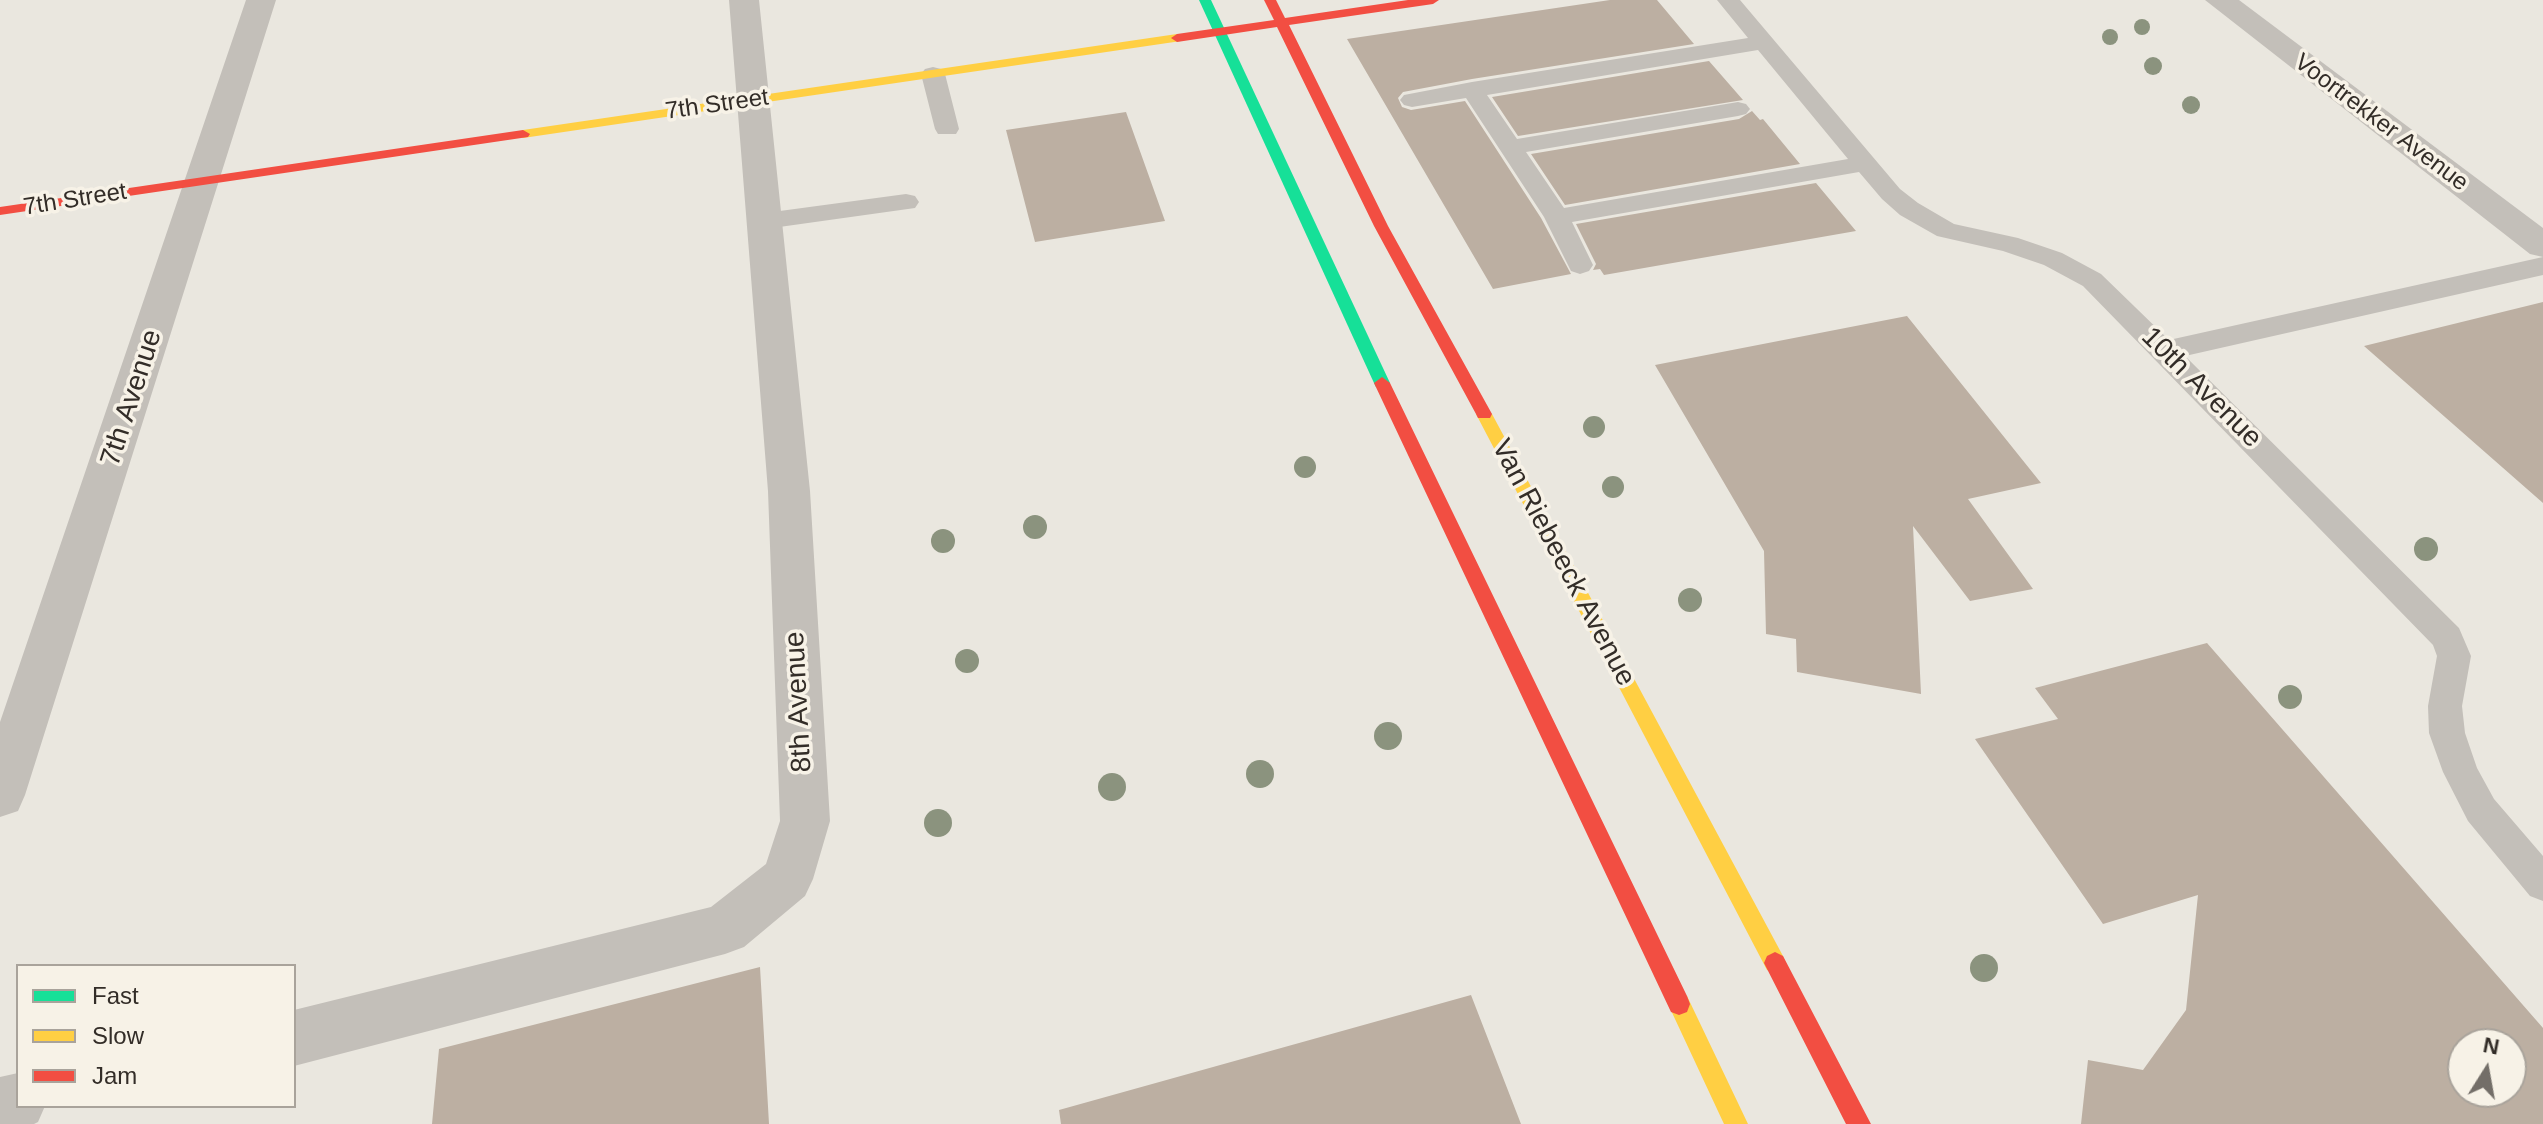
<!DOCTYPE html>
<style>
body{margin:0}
#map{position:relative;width:2543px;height:1124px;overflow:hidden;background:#eae7df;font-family:Arial,sans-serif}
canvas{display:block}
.legend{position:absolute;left:16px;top:964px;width:280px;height:144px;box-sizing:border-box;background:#f7f2e7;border:2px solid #a9a39b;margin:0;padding:10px 14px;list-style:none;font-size:24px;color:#332d28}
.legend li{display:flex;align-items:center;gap:16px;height:40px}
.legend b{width:40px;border:2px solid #a9a39b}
.north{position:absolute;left:2447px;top:1028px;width:80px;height:80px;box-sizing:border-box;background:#f7f2e7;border:2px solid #a9a39b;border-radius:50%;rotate:11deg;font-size:22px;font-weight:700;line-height:32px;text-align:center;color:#332d28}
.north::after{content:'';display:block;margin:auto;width:28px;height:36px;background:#736e68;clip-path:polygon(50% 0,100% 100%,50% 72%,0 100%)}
</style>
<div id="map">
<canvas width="2543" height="1124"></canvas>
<ul class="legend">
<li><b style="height:10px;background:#16e098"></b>Fast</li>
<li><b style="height:10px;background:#ffcf43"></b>Slow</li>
<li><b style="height:10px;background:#f24e42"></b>Jam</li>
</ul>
<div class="north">N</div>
</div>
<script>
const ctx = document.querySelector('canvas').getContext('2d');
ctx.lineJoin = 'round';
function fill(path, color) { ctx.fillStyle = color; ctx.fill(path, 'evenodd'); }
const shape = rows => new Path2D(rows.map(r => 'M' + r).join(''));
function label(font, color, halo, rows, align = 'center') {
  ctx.font = font + ' Arial,sans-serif'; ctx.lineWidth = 7; ctx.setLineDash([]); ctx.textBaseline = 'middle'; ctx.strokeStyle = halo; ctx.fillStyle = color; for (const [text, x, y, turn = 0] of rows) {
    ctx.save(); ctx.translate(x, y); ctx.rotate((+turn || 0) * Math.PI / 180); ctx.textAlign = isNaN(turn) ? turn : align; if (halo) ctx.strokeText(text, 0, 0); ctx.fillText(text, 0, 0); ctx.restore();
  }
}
fill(shape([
 [1610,0,1657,0,1694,44,1472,79,1403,92,1398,98,1402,107,1411,110,1465,101,1541,218,1571,274,1493,289,1347,39],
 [1709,61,1743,100,1518,136,1492,97],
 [1752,111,1760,120,1763,119,1800,164,1565,205,1531,154,1739,119],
 [1126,112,1165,221,1035,242,1006,130],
 [1816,183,1856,231,1604,275,1600,269,1593,270,1596,264,1576,224],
 [2543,302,2543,503,2364,346],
 [1907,316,2041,483,1968,499,2033,589,1970,601,1913,526,1921,694,1797,672,1796,639,1766,634,1764,551,1655,365],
 [2207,643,2543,1028,2543,1124,2081,1124,2088,1060,2143,1070,2186,1010,2198,895,2103,924,1975,739,2058,719,2035,688],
 [2463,1044,2511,1044,2511,1092,2463,1092],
 [760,967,769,1124,432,1124,439,1049],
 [1471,995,1521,1124,1061,1124,1059,1110]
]), '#bcafa2');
fill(shape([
 [1717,0,1740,0,1900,189,1918,203,1954,224,2018,238,2062,253,2101,274,2169,340,2543,257,2543,275,2185,356,2459,628,2471,656,2462,706,2465,733,2477,768,2494,799,2543,856,2543,901,2530,896,2468,821,2443,772,2429,733,2428,706,2437,656,2433,645,2083,286,2044,265,2003,251,1937,236,1900,215,1882,199,1859,172,1572,222,1593,265,1589,271,1580,274,1571,271,1544,217,1466,98,1412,107,1404,105,1400,100,1404,95,1472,82,1748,38,1717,0],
 [1758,50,1848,159,1564,208,1526,152,1738,116,1746,114,1750,109,1746,104,1738,102,1517,139,1487,95,1758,50],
 [933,67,941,69,945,74,959,129,956,134,938,134,935,129,921,74,925,69,933,67],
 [906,194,915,196,919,202,915,208,765,229,756,227,752,221,756,215,765,213,906,194]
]), '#c3bfb9');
fill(shape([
 [246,0,276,0,25,795,18,811,0,817,0,722,246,0],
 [729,0,759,0,810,491,830,821,813,879,805,896,744,947,725,954,294,1066,294,1010,711,907,766,864,780,821,768,491,729,0],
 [2205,0,2239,0,2543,228,2543,257,2530,254,2205,0],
 [18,1073,18,1106,45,1106,38,1122,34,1124,0,1124,0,1077,18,1073]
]), '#c3bfb9');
fill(shape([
 [1199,0,1211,0,1390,383,1388,387,1376,387,1374,383,1199,0]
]), '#16e098');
fill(shape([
 [1177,34,1181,35,1181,41,523,138,516,134,523,130,1177,34],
 [1484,408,1492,414,1783,956,1786,963,1783,970,1775,974,1767,970,1476,414,1484,408],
 [1679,993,1687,996,1748,1124,1724,1124,1668,1004,1671,996,1679,993]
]), '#ffcf43');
fill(shape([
 [1264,0,1276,0,1285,18,1408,0,1439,0,1433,4,1289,25,1388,226,1492,414,1490,418,1478,418,1476,414,1374,226,1277,27,1177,42,1171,38,1177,34,1274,20,1264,0],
 [523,130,530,134,528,137,0,215,0,207,523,130],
 [1382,377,1390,383,1687,996,1690,1004,1687,1012,1679,1015,1671,1012,1374,383,1382,377],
 [1775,952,1783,956,1871,1124,1846,1124,1764,963,1767,956,1775,952]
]), '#f24e42');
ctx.fillStyle = '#8b937e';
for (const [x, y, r] of [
 [2142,27,8],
 [2110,37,8],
 [2153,66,9],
 [2191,105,9],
 [1594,427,11],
 [1305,467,11],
 [1613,487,11],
 [1035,527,12],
 [943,541,12],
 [2426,549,12],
 [1690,600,12],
 [967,661,12],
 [2290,697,12],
 [1388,736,14],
 [1260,774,14],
 [1112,787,14],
 [938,823,14],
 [1984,968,14]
]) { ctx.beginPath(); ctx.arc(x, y, r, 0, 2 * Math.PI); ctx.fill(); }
label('24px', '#332d28', '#f7f2e7', [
 ["7th Street",717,105,-8],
 ["Voortrekker Avenue",2381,123,37],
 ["7th Street",75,200,-9]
]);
label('28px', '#332d28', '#f7f2e7', [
 ["10th Avenue",2201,388,45],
 ["7th Avenue",132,398,-72],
 ["Van Riebeeck Avenue",1563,563,62],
 ["8th Avenue",799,702,-93]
]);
</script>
